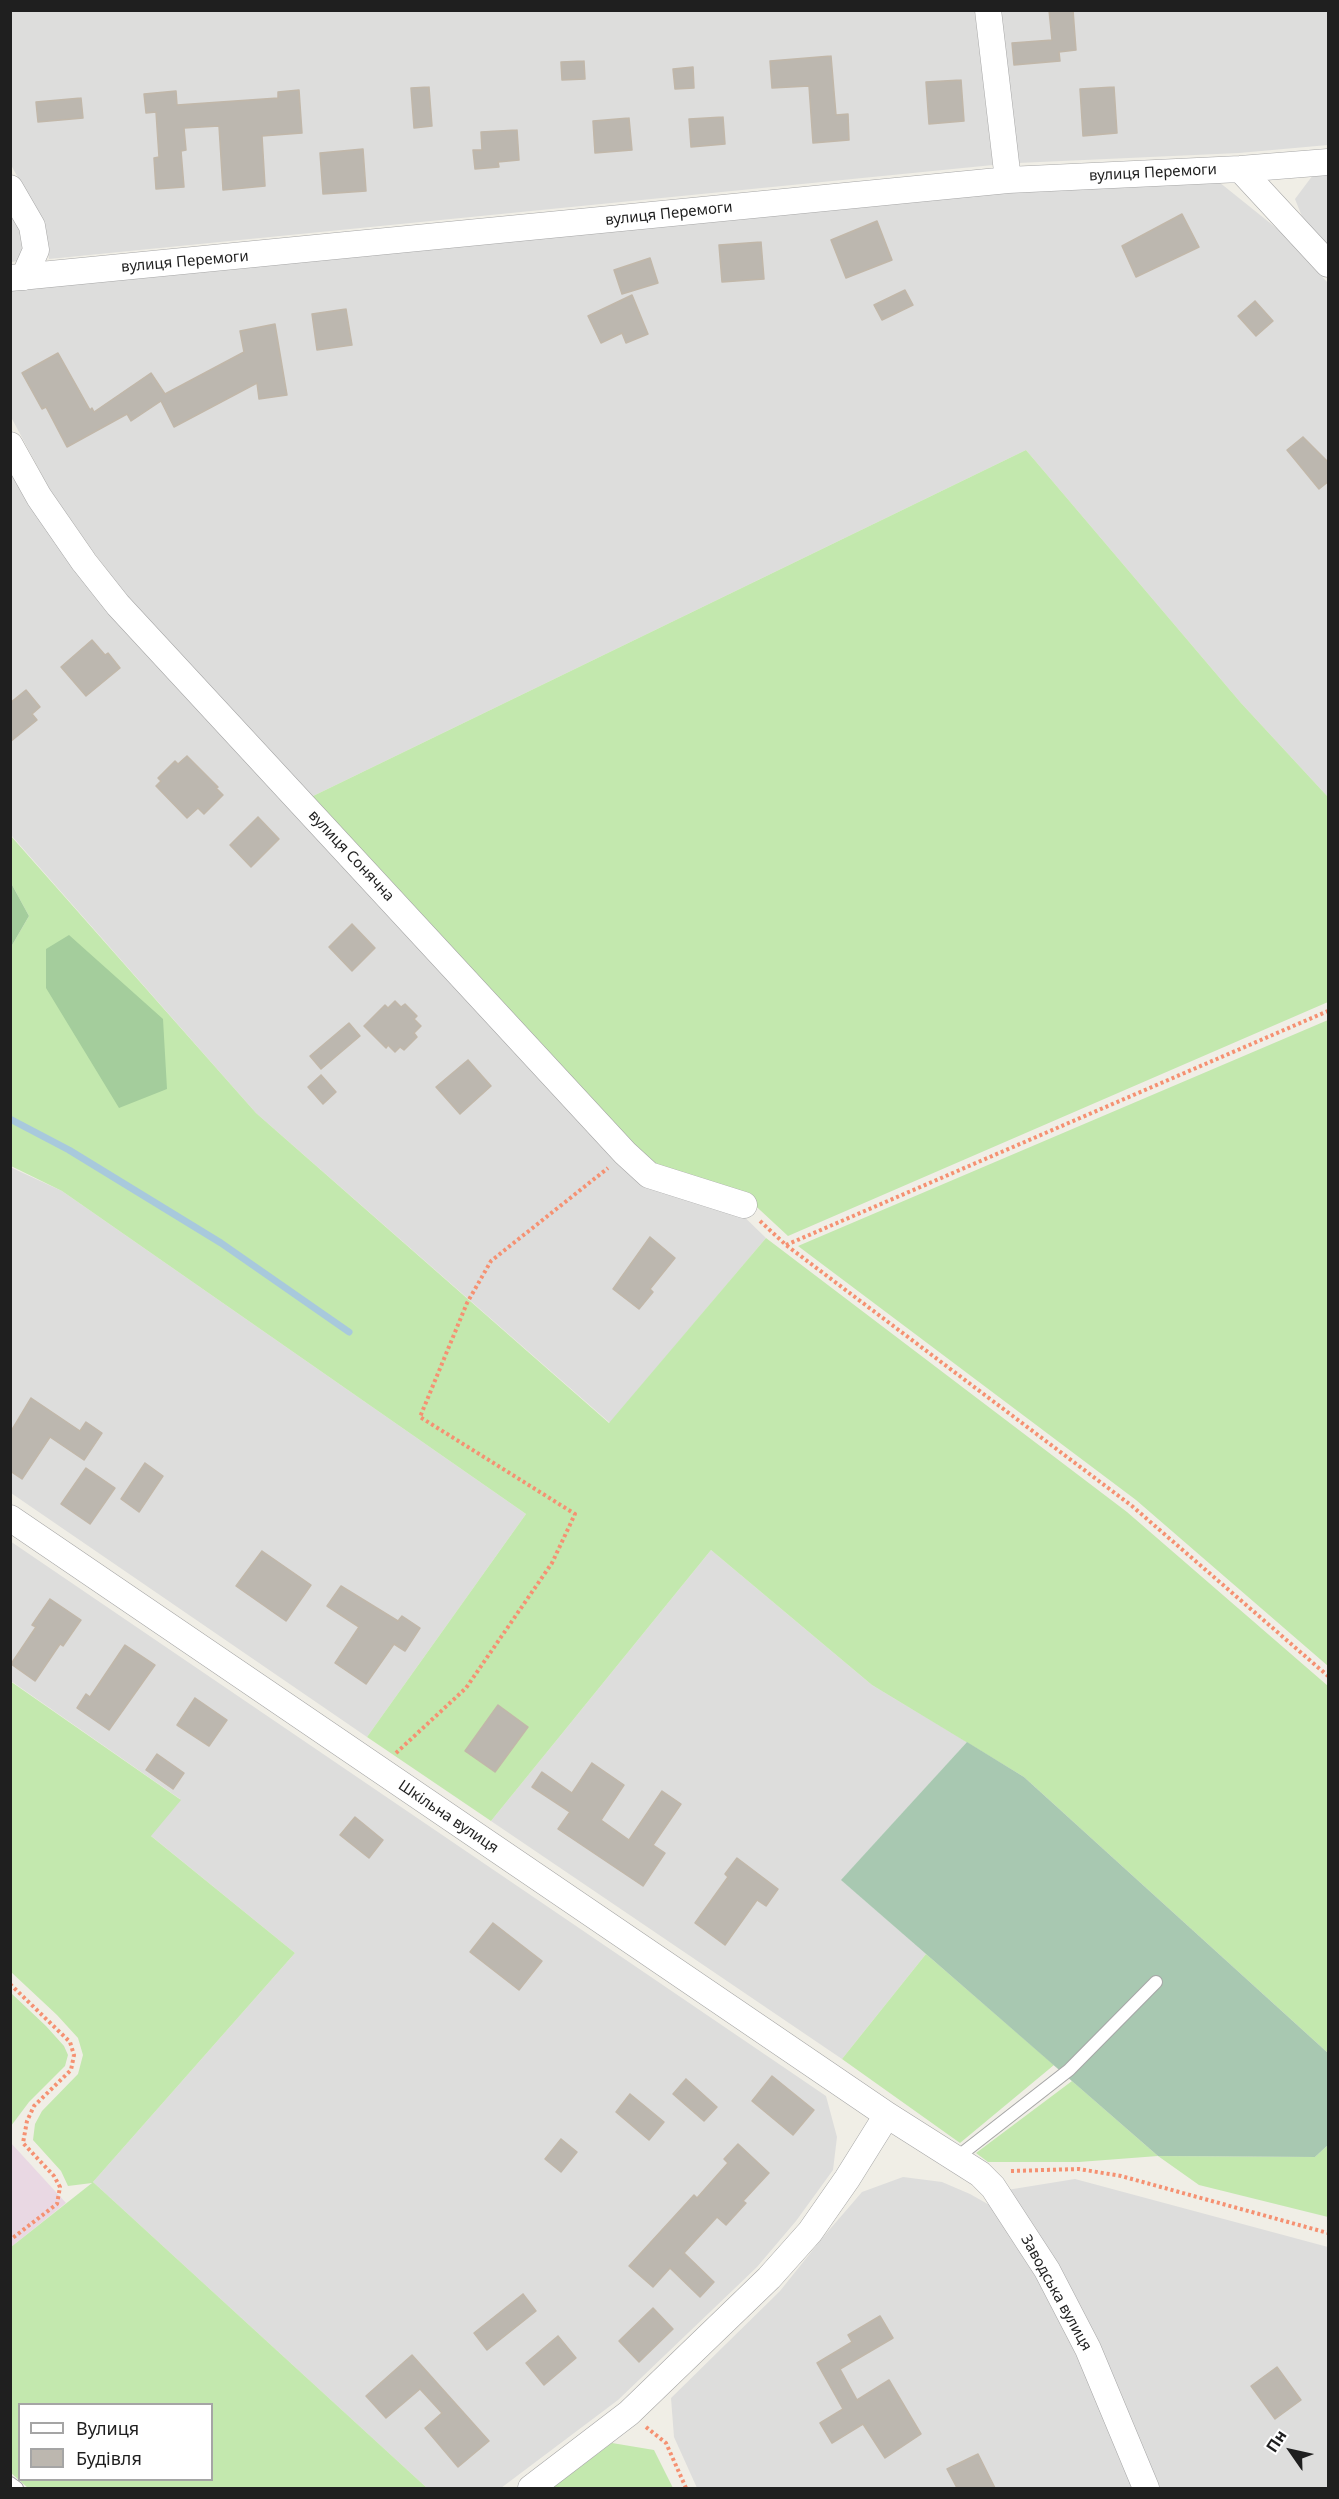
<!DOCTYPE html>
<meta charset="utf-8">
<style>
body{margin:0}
#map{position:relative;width:1339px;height:2499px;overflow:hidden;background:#f0eee6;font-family:"Noto Sans",sans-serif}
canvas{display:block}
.frame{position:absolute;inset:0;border:12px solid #1f1f1f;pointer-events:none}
.legend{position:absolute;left:18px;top:2403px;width:195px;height:78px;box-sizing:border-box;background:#fff;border:2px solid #a5a5a5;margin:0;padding:8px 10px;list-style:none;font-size:18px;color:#1f1f1f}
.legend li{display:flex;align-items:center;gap:12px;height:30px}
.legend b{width:30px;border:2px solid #a5a5a5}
.north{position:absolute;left:1261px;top:2421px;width:60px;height:60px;-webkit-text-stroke:4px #fff;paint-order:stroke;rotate:304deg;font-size:16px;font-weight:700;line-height:24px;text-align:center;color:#1f1f1f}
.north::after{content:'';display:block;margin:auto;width:21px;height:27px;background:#1f1f1f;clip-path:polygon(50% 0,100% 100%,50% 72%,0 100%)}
</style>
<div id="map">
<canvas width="1339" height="2499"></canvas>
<div class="frame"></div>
<ul class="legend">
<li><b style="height:8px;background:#fff"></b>Вулиця</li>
<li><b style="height:16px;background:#bcb7af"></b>Будівля</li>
</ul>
<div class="north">Пн</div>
</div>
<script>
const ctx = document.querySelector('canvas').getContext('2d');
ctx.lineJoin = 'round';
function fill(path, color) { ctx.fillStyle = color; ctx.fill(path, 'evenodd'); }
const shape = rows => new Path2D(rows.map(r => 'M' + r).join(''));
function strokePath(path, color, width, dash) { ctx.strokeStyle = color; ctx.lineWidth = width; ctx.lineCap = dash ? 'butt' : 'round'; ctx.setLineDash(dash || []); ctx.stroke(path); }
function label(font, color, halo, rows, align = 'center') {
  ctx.font = font + ' "Noto Sans",sans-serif'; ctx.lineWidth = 4.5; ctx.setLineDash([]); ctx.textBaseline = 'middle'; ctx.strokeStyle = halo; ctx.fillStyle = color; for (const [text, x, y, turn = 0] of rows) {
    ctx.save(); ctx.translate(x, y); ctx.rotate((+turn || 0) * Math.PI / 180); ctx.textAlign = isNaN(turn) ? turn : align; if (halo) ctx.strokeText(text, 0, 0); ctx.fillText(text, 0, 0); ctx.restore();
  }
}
fill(shape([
 [10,11,975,11,993,165,49,259,43,223,11,165],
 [1000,11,1328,11,1328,145,1239,153,1018,163],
 [1328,174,1328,247,1303,219,1295,199,1313,175],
 [1219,182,1280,231,1328,283,1328,797,1241,703,1026,450,309,798,128,597,95,554,50,490,11,417,10,290,1009,192],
 [10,210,22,230,24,248,19,261,11,262],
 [10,465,77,568,766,1238,610,1423,256,1113,11,835],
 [10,1167,62,1191,526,1514,367,1737,11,1493],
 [10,1541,826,2096,837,2137,833,2170,796,2221,757,2267,618,2400,501,2488,427,2488,93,2182,295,1953,150,1835,180,1799,11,1681],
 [711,1550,872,1685,967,1742,842,1880,926,1954,842,2059,491,1821],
 [903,2177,942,2182,970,2194,993,2207,1037,2276,1078,2353,1134,2488,697,2488,674,2437,671,2398,780,2291,824,2236,862,2192],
 [1075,2179,1328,2247,1328,2488,1158,2488,1007,2190]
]), '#dddddc');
fill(shape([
 [11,2143,66,2203,11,2247]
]), '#e9d8e3');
fill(shape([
 [1026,450,1241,703,1328,797,1328,1002,788,1236,746,1197,654,1167,309,798],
 [10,835,256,1113,609,1423,766,1238,1127,1512,1328,1686,1328,2053,1024,1777,872,1685,711,1550,491,1821,367,1737,526,1514,62,1191,11,1166,11,947,29,916,11,883],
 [1328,1020,1328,1666,1136,1500,798,1246],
 [10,1681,181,1800,151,1836,295,1953,93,2182,427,2488,28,2488,11,2473,11,2247,92,2183,68,2186,61,2171,33,2140,35,2124,42,2111,78,2074,83,2055,78,2038,57,2015,11,1972],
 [20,2404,212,2404,212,2480,20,2480],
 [926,1954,1054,2065,960,2143,842,2059],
 [11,1993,46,2026,64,2046,68,2055,65,2066,29,2102,11,2126],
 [1072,2081,1158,2156,1315,2157,1328,2145,1328,2217,1199,2185,1158,2156,1079,2162,988,2162,976,2153],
 [612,2443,654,2450,673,2488,552,2488]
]), '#c3e8ae');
fill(shape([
 [11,883,29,916,11,947,10,883],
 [69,935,163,1019,167,1089,119,1108,46,988,46,949]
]), '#a4cd9c');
fill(shape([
 [967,1742,1024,1777,1328,2053,1328,2145,1315,2157,1158,2156,841,1880]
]), '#a8c8b1');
strokePath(shape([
 [10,1119,69,1150,221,1243,349,1332]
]), '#a8c9dc', 7);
const building = shape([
 [1049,10,1073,10,1076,50,1059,52,1060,61,1014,65,1012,43,1052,40,1049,10],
 [831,56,836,115,848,114,849,140,813,143,809,86,772,88,770,61,831,56],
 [584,61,585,79,562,80,561,62,584,61],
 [693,67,694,88,675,89,673,69,693,67],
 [961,80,964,121,929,124,926,82,961,80],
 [429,87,432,126,414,128,411,88,429,87],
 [1114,87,1117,133,1083,136,1080,89,1114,87],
 [299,90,302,133,262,136,265,186,223,190,219,126,184,128,186,150,181,151,184,187,156,189,154,158,159,157,156,112,146,113,144,94,176,91,177,105,278,98,278,92,299,90],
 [81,98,83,118,38,122,36,102,81,98],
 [723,117,725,144,691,147,689,119,723,117],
 [629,118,632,150,595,153,593,121,629,118],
 [517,130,519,160,498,162,499,167,475,169,473,150,482,150,481,132,517,130],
 [363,149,366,191,323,194,320,153,363,149],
 [1182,214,1199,247,1136,277,1122,246,1182,214],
 [877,221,892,260,846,278,831,240,877,221],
 [761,242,764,279,722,282,719,245,761,242],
 [650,258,658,283,622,294,614,270,650,258],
 [905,290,913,305,882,320,874,305,905,290],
 [632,295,648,334,626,343,622,333,601,343,588,316,632,295],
 [1255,301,1273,321,1256,336,1238,316,1255,301],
 [346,309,352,345,317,350,312,314,346,309],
 [275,324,287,395,259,399,257,383,174,427,161,401,131,421,127,414,67,447,46,407,42,409,22,373,58,353,90,410,92,408,94,412,151,373,165,394,244,352,240,331,275,324],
 [1303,437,1329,463,1329,481,1319,489,1287,450,1303,437],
 [92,640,105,655,108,653,120,668,86,696,61,667,92,640],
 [26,690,40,707,32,714,37,720,10,742,10,703,26,690],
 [187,756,218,787,216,788,223,795,204,814,198,808,187,818,156,786,161,781,158,778,175,761,178,764,187,756],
 [258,817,279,839,251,867,230,845,258,817],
 [352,924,375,948,352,971,329,947,352,924],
 [395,1001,401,1007,405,1004,417,1016,414,1019,421,1026,414,1033,417,1037,404,1050,400,1047,395,1052,388,1045,386,1048,364,1026,385,1005,388,1008,395,1001],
 [349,1023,360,1036,321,1069,310,1056,349,1023],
 [468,1060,491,1086,460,1114,436,1087,468,1060],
 [321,1075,336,1092,323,1104,308,1087,321,1075],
 [650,1237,675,1258,650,1289,653,1292,639,1309,613,1289,650,1237],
 [31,1398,80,1431,86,1422,102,1433,84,1460,50,1437,22,1479,10,1471,10,1433,31,1398],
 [145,1463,163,1476,139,1512,121,1499,145,1463],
 [86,1468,115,1488,90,1524,61,1504,86,1468],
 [262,1551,311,1585,286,1621,236,1586,262,1551],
 [341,1586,398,1621,402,1616,420,1628,405,1651,394,1644,366,1684,335,1663,359,1627,327,1606,341,1586],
 [50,1599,81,1620,63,1646,60,1644,35,1681,11,1664,36,1627,32,1625,50,1599],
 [125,1645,155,1665,109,1730,77,1708,86,1694,90,1697,125,1645],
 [195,1698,227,1720,209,1746,177,1725,195,1698],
 [498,1705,528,1727,495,1772,465,1751,498,1705],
 [157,1754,184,1773,173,1789,146,1770,157,1754],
 [592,1763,624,1785,601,1820,629,1840,662,1791,681,1804,653,1845,665,1853,643,1886,558,1829,570,1812,532,1787,542,1772,572,1793,592,1763],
 [355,1817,383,1840,369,1858,340,1835,355,1817],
 [737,1858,778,1889,766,1906,757,1900,725,1945,695,1923,728,1877,725,1874,737,1858],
 [493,1923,542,1961,519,1990,470,1952,493,1923],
 [772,2076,814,2110,793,2135,752,2101,772,2076],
 [686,2079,717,2107,704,2121,673,2094,686,2079],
 [630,2094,664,2122,649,2140,616,2112,630,2094],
 [561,2139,577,2152,561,2172,545,2159,561,2139],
 [738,2144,769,2173,743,2201,746,2203,726,2225,717,2217,684,2253,714,2282,700,2297,670,2268,653,2287,629,2266,694,2195,697,2198,728,2163,724,2159,738,2144],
 [523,2294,536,2311,487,2350,474,2333,523,2294],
 [653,2308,673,2329,639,2362,619,2341,653,2308],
 [880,2316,893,2338,840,2369,857,2400,889,2380,921,2434,885,2458,863,2424,832,2443,820,2423,843,2409,817,2363,852,2342,848,2335,880,2316],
 [558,2336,576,2358,544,2385,526,2363,558,2336],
 [412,2355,489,2441,458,2467,425,2428,442,2413,420,2389,386,2418,366,2396,412,2355],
 [1277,2367,1301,2400,1275,2419,1251,2386,1277,2367],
 [978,2454,995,2488,957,2488,947,2469,978,2454]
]);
fill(building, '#bcb7af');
strokePath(building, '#c1b7a9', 1.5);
const service = shape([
 [955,2159,1069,2070,1156,1982],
 [10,2483,17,2488]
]);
const minor = shape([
 [988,10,1008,180],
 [1240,169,1328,264],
 [10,188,32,226,36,250,24,277],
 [10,278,1008,180,1240,169,1328,162],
 [10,445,39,497,84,562,118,605,625,1153,649,1175,744,1205],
 [10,1518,887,2115,980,2174,993,2187,1047,2270,1088,2349,1146,2488],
 [531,2488,629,2413,769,2278,810,2232,847,2179,887,2115]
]);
strokePath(service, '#a6a6a6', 14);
strokePath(minor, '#a6a6a6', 27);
strokePath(shape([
 [760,1221,786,1245,1132,1506,1328,1676],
 [786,1245,1328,1011],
 [396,1753,466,1688,552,1563,575,1514,420,1417,467,1303,491,1261,608,1168],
 [10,1984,70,2042,74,2055,71,2070,34,2106,27,2121,23,2143,54,2176,60,2187,57,2204,10,2240],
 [1011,2171,1079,2169,1121,2176,1328,2233],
 [646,2427,666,2443,686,2488]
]), '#f59172', 4, [3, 3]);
strokePath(service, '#fff', 12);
strokePath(minor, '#fff', 26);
label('15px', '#1f1f1f', '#fff', [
 ["вулиця Перемоги",1153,173,-3],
 ["вулиця Перемоги",669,214,-6],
 ["вулиця Перемоги",185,262,-5],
 ["вулиця Сонячна",351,856,47],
 ["Шкільна вулиця",448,1817,34],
 ["Заводська вулиця",1056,2293,61]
]);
</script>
